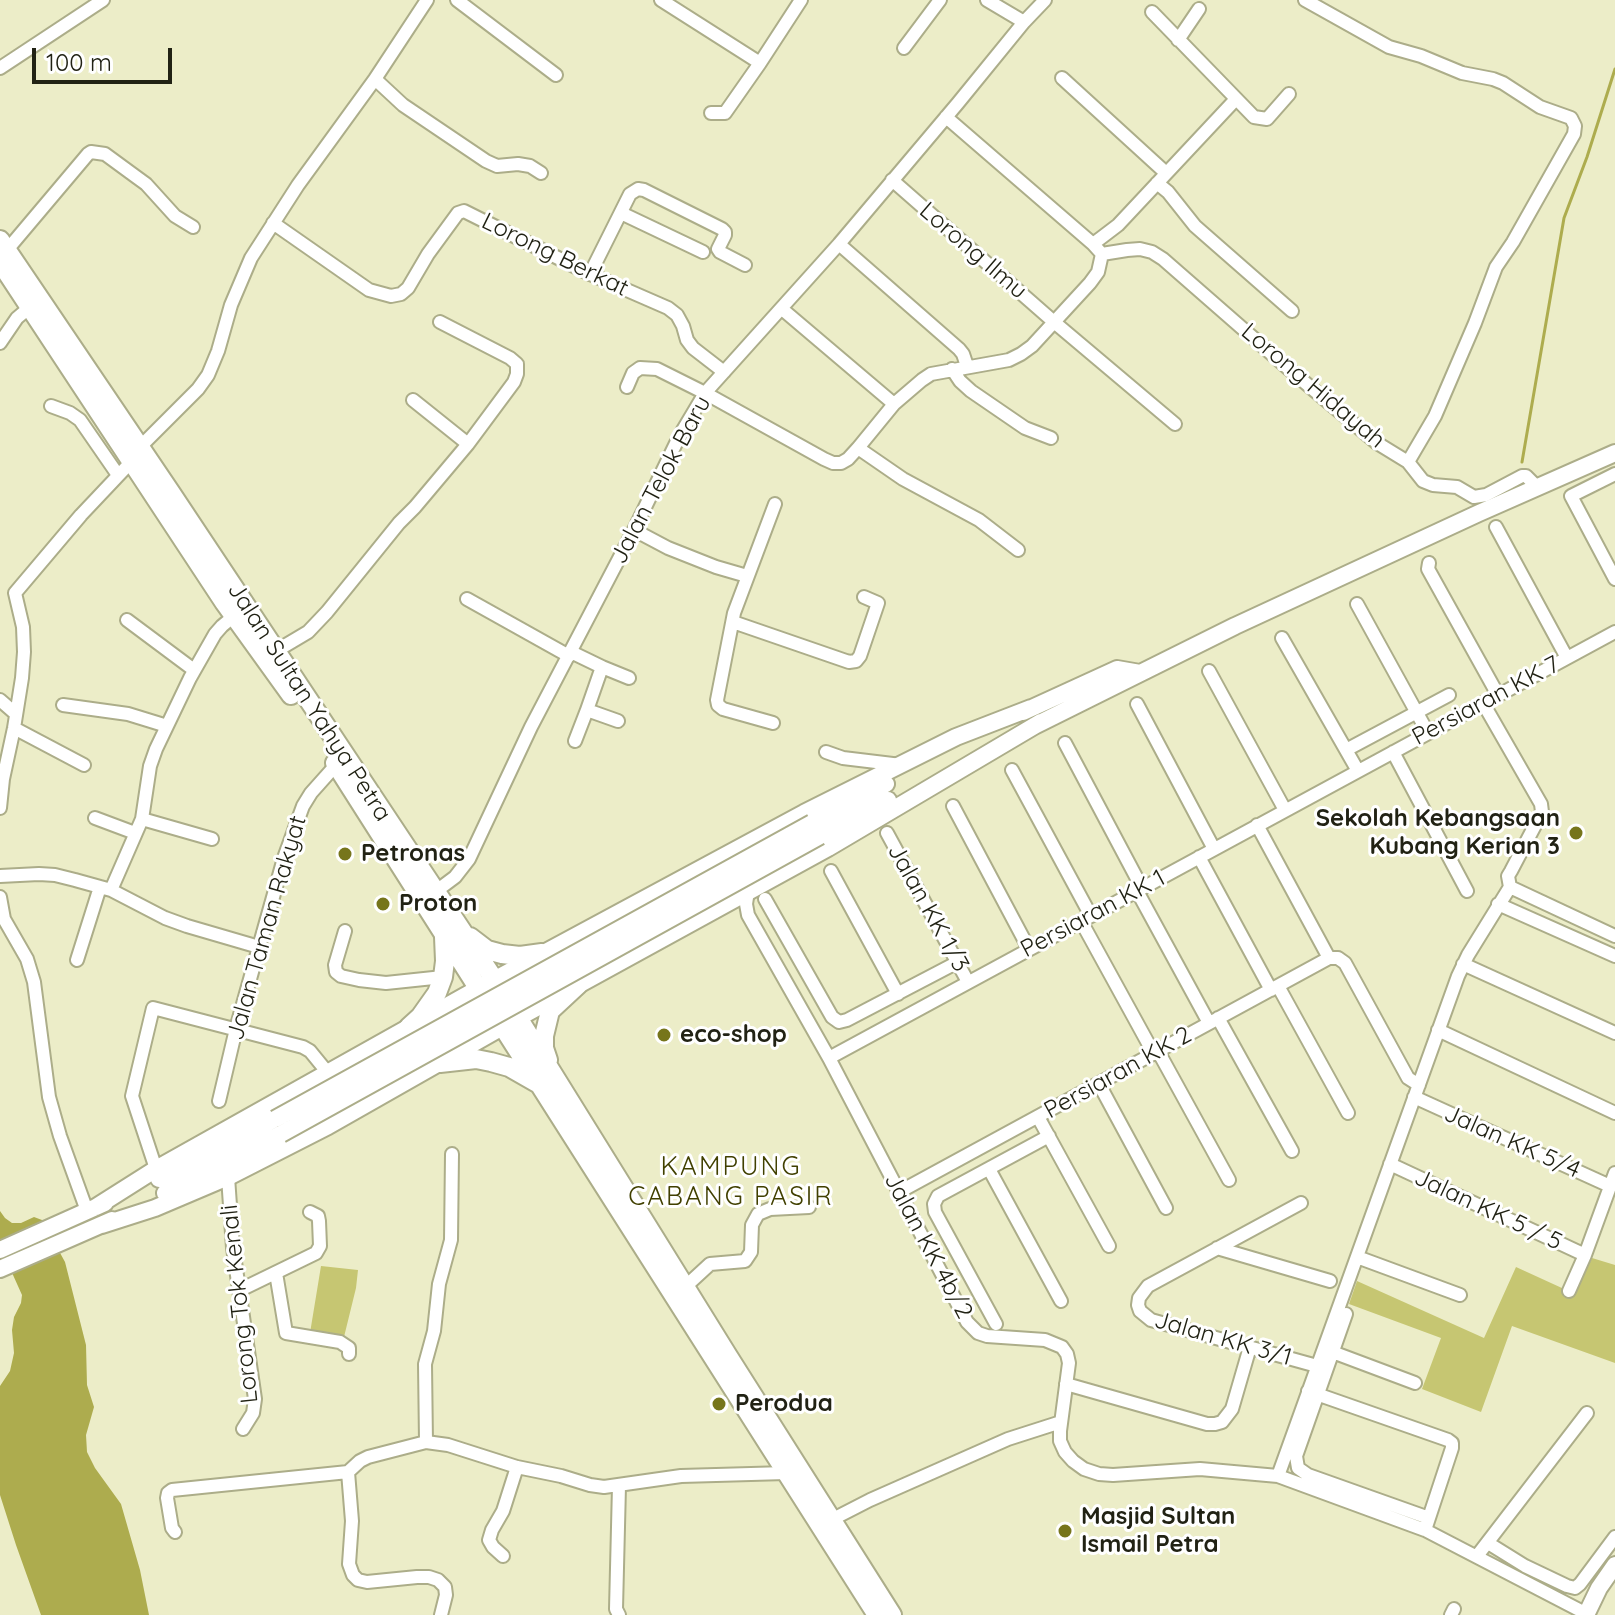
<!DOCTYPE html>
<style>
body{margin:0}
#map{position:relative;width:1615px;height:1615px;overflow:hidden;background:#ecedc8;font-family:Quicksand,sans-serif}
canvas{display:block}
.scale{position:absolute;left:32px;top:48px;width:140px;height:36px;box-sizing:border-box;border:4px solid #212214;border-top:0;padding-left:10px;font-size:24px;line-height:28px;white-space:nowrap;color:#212214;-webkit-text-stroke:6px #fff;paint-order:stroke}
</style>
<div id="map">
<canvas width="1615" height="1615"></canvas>
<div class="scale">100 m</div>
</div>
<script>
const ctx = document.querySelector('canvas').getContext('2d');
ctx.lineJoin = 'round';
function fill(path, color) { ctx.fillStyle = color; ctx.fill(path, 'evenodd'); }
const shape = rows => new Path2D(rows.map(r => 'M' + r).join(''));
function strokePath(path, color, width, dash) { ctx.strokeStyle = color; ctx.lineWidth = width; ctx.lineCap = dash ? 'butt' : 'round'; ctx.setLineDash(dash || []); ctx.stroke(path); }
function label(font, color, halo, rows, align = 'center') {
  ctx.font = font + ' Quicksand,sans-serif'; ctx.lineWidth = 6; ctx.setLineDash([]); ctx.textBaseline = 'middle'; ctx.strokeStyle = halo; ctx.fillStyle = color; for (const [text, x, y, turn = 0] of rows) {
    ctx.save(); ctx.translate(x, y); ctx.rotate((+turn || 0) * Math.PI / 180); ctx.textAlign = isNaN(turn) ? turn : align; if (halo) ctx.strokeText(text, 0, 0); ctx.fillText(text, 0, 0); ctx.restore();
  }
}
fill(shape([
 [1592,1258,1615,1265,1615,1363,1512,1326,1481,1412,1422,1389,1441,1338,1349,1304,1357,1281,1484,1338,1516,1267,1575,1294],
 [321,1266,358,1270,356,1288,343,1341,310,1333]
]), '#c6c672');
fill(shape([
 [0,1193,0,1211,5,1218,12,1223,21,1223,34,1217,42,1220,65,1262,86,1345,87,1385,94,1407,86,1435,87,1452,95,1468,121,1504,140,1570,149,1615,41,1615,16,1545,0,1495,0,1386,10,1371,14,1353,12,1330,14,1317,21,1303,22,1295,0,1246]
]), '#adac4e');
strokePath(shape([
 [1522,462,1564,218,1587,157,1615,69]
]), '#adac4e', 3);
const minor = shape([
 [457,0,556,75],
 [661,0,760,63,725,113,711,113],
 [987,0,1024,22],
 [1305,0,1389,47,1421,56,1462,73,1493,79,1503,83,1540,107,1571,118,1575,126,1574,134,1513,242,1496,267,1475,323,1435,416,1408,462],
 [1152,12,1254,117,1267,119,1289,94],
 [1178,40,1199,9],
 [904,48,940,0],
 [760,63,801,0],
 [0,68,103,0],
 [1062,78,1166,173],
 [375,79,403,105,486,161,497,166,518,164,530,166,541,173],
 [946,117,1093,244,1102,254],
 [892,180,1054,322,1175,424],
 [1157,183,1168,192,1195,226,1292,311],
 [621,213,703,252],
 [273,223,369,290,391,296,401,294,408,288,428,254,458,213,464,211,590,274,668,308,677,315,683,326,687,340,693,348,724,372],
 [839,244,959,349,963,354,967,366],
 [1093,244,1118,225,1236,99],
 [7,250,88,154,91,152,105,154,135,176,146,184,175,216,193,227],
 [1102,254,1127,250,1140,249,1152,252,1163,259,1290,370,1377,443,1408,462,1423,481,1433,485,1457,487,1474,497,1486,495,1522,476,1526,476,1537,487],
 [590,274,630,194,638,189,644,190,722,229,725,232,725,235,718,249,720,252,745,265],
 [782,309,894,404],
 [0,343,17,318,30,307],
 [952,369,960,381,971,391,1025,428,1051,438],
 [627,387,633,373,640,368,657,369,705,393,824,459,833,463,841,463,848,459,858,448,894,404,922,380,931,374,1009,360,1021,354,1032,346,1090,283,1098,272,1102,254],
 [413,400,468,444],
 [51,406,70,413,80,420,118,475],
 [140,447,198,389,208,375,218,351,231,305,251,258,298,185,375,79,427,0],
 [858,448,903,479,979,520,1018,550],
 [1615,474,1571,496,1615,579],
 [1496,527,1567,658],
 [634,530,668,548,716,567,747,576],
 [1429,563,1428,569,1498,695],
 [467,599,569,656],
 [1357,604,1428,733],
 [127,620,194,670],
 [733,622,849,662,856,661,860,656,878,603,864,597],
 [1282,638,1358,771],
 [276,651,308,632,327,612,399,523,415,507,468,444,514,382,517,374,517,364,510,358,440,322],
 [571,652,602,667,587,710,618,721],
 [602,667,629,678],
 [1209,671,1285,810],
 [0,700,16,714],
 [1137,704,1214,849],
 [63,705,128,714,167,726],
 [773,723,723,709,718,705,717,700,734,613,775,504],
 [14,728,84,765],
 [575,741,587,710],
 [1065,743,1142,888],
 [1346,750,1449,695],
 [826,752,843,758,901,765],
 [1393,752,1467,891],
 [1012,770,1091,916],
 [953,806,1029,949],
 [0,808,3,779,14,728,22,678,24,652,23,627,15,593,81,515,132,461],
 [95,818,135,833],
 [142,819,212,839],
 [1257,825,1329,958],
 [887,833,968,982],
 [1199,857,1271,990],
 [831,871,898,994],
 [0,876,39,874,55,875,75,880,111,890,165,918,187,926,259,947],
 [1510,887,1615,936],
 [111,890,142,819,150,766,156,749,190,678,215,634,222,626,234,616],
 [748,891,746,904,748,915,829,1058,967,1322,978,1333,987,1336,1045,1340,1062,1347,1067,1354,1069,1363,1060,1431,1060,1441,1065,1452,1073,1461,1084,1469,1099,1474,1113,1475,1200,1469,1278,1476,1425,1530,1587,1614],
 [1137,891,1209,1023],
 [435,892,455,877,469,859,531,727,634,530,680,435,705,393,839,244,958,103,1024,22,1045,0],
 [0,897,4,919,27,959,34,982,49,1097,60,1136,87,1211],
 [765,899,832,1017,839,1022,847,1020,958,962],
 [1498,904,1615,956],
 [1081,921,1154,1054],
 [345,931,335,965,336,972,341,976,359,980,386,983,443,977],
 [77,960,100,887],
 [1463,964,1615,1033],
 [1278,986,1348,1113],
 [1218,1018,1292,1151],
 [1438,1030,1615,1113],
 [1158,1051,1229,1180],
 [829,1058,1615,632],
 [1099,1084,1166,1208],
 [1414,1097,1610,1186],
 [219,1101,236,1029,284,858,303,806,311,793,336,765],
 [1038,1117,1109,1246],
 [1390,1164,1585,1255],
 [156,1169,132,1096,153,1008,303,1047,310,1051,328,1073],
 [989,1169,1061,1301],
 [228,1177,233,1248,255,1399,253,1413,243,1429],
 [899,1192,1329,958,1338,958,1345,963,1408,1078,1419,1085],
 [1301,1203,1148,1286,1139,1298,1138,1305,1140,1311,1151,1320,1317,1366],
 [1217,1248,1330,1281],
 [1357,1257,1460,1295],
 [276,1273,286,1333,340,1342,349,1348,349,1354],
 [685,1287,710,1264,745,1261,751,1252,752,1225,758,1214,770,1209,809,1207],
 [240,1290,316,1253,320,1246,319,1221,318,1216,310,1212],
 [1569,1291,1585,1255,1615,1173],
 [996,1324,935,1212,934,1204,938,1196,1049,1136],
 [1327,1350,1415,1383],
 [1066,1384,1207,1424,1215,1424,1222,1422,1232,1409,1250,1347],
 [1308,1391,1448,1440,1452,1443,1452,1448,1425,1530],
 [426,1442,425,1364,434,1331,439,1284,451,1240,452,1154],
 [1298,1468,1296,1456,1346,1314],
 [1298,1468,1308,1475,1429,1518],
 [348,1472,352,1521,349,1564,353,1575,358,1580,367,1582,417,1577,429,1577,438,1580,445,1587,446,1595,441,1615],
 [1278,1476,1458,976,1468,955,1510,887,1508,876,1511,871,1542,812,1541,804,1483,703],
 [619,1486,616,1609,619,1615],
 [831,1520,870,1500,1008,1439,1061,1422],
 [175,1532,172,1528,167,1498,168,1493,172,1490,348,1472,360,1461,368,1457,426,1442,448,1445,517,1467,561,1476,590,1485,604,1487,681,1476,786,1473],
 [1488,1543,1525,1566,1567,1586,1575,1588,1580,1584,1615,1537],
 [503,1556,493,1547,489,1540,492,1530,503,1511,517,1467],
 [1477,1556,1587,1413],
 [1451,1615,1454,1609]
]);
const major = shape([
 [1023,712,1117,669,1140,673],
 [1034,726,1235,626,1479,513,1615,453],
 [812,823,886,784],
 [820,836,888,800],
 [159,1179,275,1119],
 [165,1193,281,1134],
 [96,1207,156,1169,479,988,804,813,956,737,1031,708],
 [102,1225,155,1208,228,1177,328,1126,518,1018,828,848,1041,722],
 [0,1250,105,1203],
 [0,1269,112,1220],
 [1586,1615,1599,1588,1615,1565]
]);
const highway = shape([
 [0,240,171,493,494,979,728,1356,892,1615],
 [0,262,224,602,291,695],
 [335,763,877,1615],
 [470,937,487,950,502,954,520,956,542,953],
 [409,1027,420,1017,437,993,443,977,445,961,444,937],
 [548,1060,544,1048,544,1036,550,1011,578,985],
 [440,1063,476,1059,491,1062,509,1067,537,1083]
]);
strokePath(minor, '#acad89', 16);
strokePath(major, '#acad89', 20);
strokePath(highway, '#acad89', 22);
strokePath(minor, '#fff', 12);
strokePath(major, '#fff', 16);
strokePath(highway, '#fff', 18);
const majorBridge = shape([
 [275,1119,812,823],
 [281,1134,820,836]
]);
strokePath(majorBridge, '#acad89', 20, []);
strokePath(majorBridge, '#fff', 16);
for (const [x, y, r, color] of [
 [1576,833,8,"#76751b"],
 [345,854,8,"#76751b"],
 [383,904,8,"#76751b"],
 [664,1035,8,"#76751b"],
 [719,1404,8,"#76751b"],
 [1065,1531,8,"#76751b"]
]) { const dot = new Path2D(); dot.arc(x, y, r, 0, 2 * Math.PI); ctx.fillStyle = color; ctx.fill(dot); strokePath(dot, '#fff', 3); }
label('24px', '#212214', '#fff', [
 ["Lorong Ilmu",973,251,41],
 ["Lorong Berkat",555,255,26],
 ["Lorong Hidayah",1313,386,40],
 ["Jalan Telok Baru",661,480,-62],
 ["Persiaran KK 7",1486,701,-28],
 ["Jalan Sultan Yahya Petra",309,702,57],
 ["Jalan KK 1/3",928,908,61],
 ["Persiaran KK 1",1093,914,-28],
 ["Jalan Taman Rakyat",267,928,-74],
 ["Persiaran KK 2",1118,1073,-29],
 ["Jalan KK 5/4",1512,1142,24],
 ["Jalan KK 5 / 5",1488,1210,25],
 ["Jalan KK 4b/2",928,1246,62],
 ["Lorong Tok Kenali",240,1304,-96],
 ["Jalan KK 3/1",1223,1339,16]
]);
label('bold 24px', '#212214', '#fff', [
 ["Sekolah Kebangsaan",1560,819,"right"],
 ["Kubang Kerian 3",1560,847,"right"],
 ["Petronas",361,854],
 ["Proton",399,904],
 ["eco-shop",680,1035],
 ["Perodua",735,1404],
 ["Masjid Sultan",1081,1517],
 ["Ismail Petra",1081,1545]
], 'left');
ctx.letterSpacing = '2px';
label('26px', '#414000', '#fff', [
 ["KAMPUNG",731,1167],
 ["CABANG PASIR",731,1197]
]);
ctx.letterSpacing = '0px';
</script>
